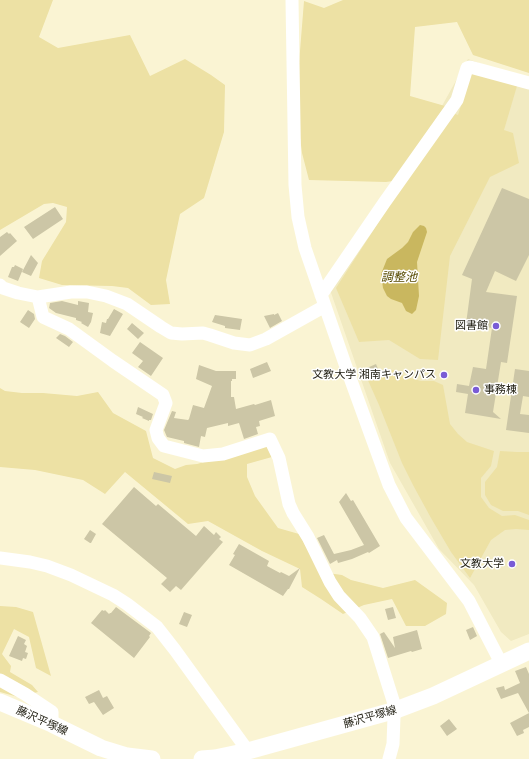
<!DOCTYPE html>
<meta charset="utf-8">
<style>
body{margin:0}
canvas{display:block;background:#faf4d3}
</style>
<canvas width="529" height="759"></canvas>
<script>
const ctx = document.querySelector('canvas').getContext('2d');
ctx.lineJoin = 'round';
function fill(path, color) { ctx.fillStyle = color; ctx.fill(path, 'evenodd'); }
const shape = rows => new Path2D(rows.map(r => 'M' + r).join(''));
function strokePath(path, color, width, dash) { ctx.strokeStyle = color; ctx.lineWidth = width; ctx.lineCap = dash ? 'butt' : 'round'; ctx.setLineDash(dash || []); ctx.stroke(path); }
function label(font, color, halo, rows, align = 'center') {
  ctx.font = font + ' Raleway,"Noto Sans JP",sans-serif'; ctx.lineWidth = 3; ctx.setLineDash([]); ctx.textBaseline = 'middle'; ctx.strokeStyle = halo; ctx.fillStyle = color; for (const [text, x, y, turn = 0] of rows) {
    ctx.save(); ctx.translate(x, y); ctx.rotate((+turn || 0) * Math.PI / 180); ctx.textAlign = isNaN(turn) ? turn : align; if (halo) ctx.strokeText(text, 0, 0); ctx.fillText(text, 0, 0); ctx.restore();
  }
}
fill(shape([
 [468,59,529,81,529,634,511,641,501,632,474,585,439,549,390,463,329,287,418,149]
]), '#f1eac1');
fill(shape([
 [0,0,53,0,39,37,58,48,130,35,150,76,185,59,211,75,225,85,224,132,204,198,180,214,166,280,170,304,151,305,128,288,112,286,62,285,39,278,42,261,66,222,67,207,53,203,44,204,0,230],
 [343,0,529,0,529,73,473,55,457,22,415,27,410,96,445,106,393,181,386,182,309,180,302,153,299,129,298,76,304,1,324,8],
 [472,72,517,86,504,130,513,133,519,163,490,177,450,256,438,360,420,359,389,340,359,342,336,288,450,112,458,115],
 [385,370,394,370,403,376,421,381,434,381,443,385,450,424,458,434,467,442,494,451,491,466,481,478,481,497,489,508,502,516,515,515,529,520,529,530,516,529,505,530,491,540,470,578,451,552,431,518,413,485,402,463,379,405,366,376],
 [0,388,5,391,22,393,43,393,77,396,98,392,113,413,146,431,153,458,175,469,186,465,197,464,266,445,272,457,247,464,247,477,255,496,278,528,299,534,320,572,342,575,351,580,383,588,415,580,447,603,446,614,425,626,406,626,392,599,364,605,343,614,321,599,302,587,300,569,262,551,208,521,188,524,125,472,105,494,83,480,35,470,0,467],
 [500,451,517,452,529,452,529,515,518,511,503,511,491,505,485,495,485,482,497,467],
 [0,606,16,607,33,612,51,676,36,668,29,637,14,629,2,654,11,666,10,672,32,685,38,692,18,697,0,692]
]), '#ede1a4');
fill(shape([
 [420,225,424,226,426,228,427,232,417,262,419,296,416,310,412,314,406,311,402,303,391,299,387,296,383,288,381,274,387,259,402,248,408,242,413,232]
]), '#c9b75f');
fill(shape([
 [502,188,529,199,529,255,516,281,495,271,486,292,517,296,507,363,501,362,493,412,501,419,465,413,468,394,456,392,457,384,469,386,473,367,486,369,492,328,466,324,472,279,462,275],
 [55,207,63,219,33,239,24,227],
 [7,232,9,234,10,233,17,241,0,256,0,237],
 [31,255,38,263,31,276,22,272],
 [15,265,23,269,18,281,8,277,12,267,14,267],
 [62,301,78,305,78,301,89,303,88,312,93,313,91,322,88,327,81,323,82,322,76,320,76,318,56,313,49,308,50,303],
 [114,309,123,314,110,336,100,333,102,322,106,323,107,319,108,319],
 [28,310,34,314,35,319,29,328,20,322],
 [278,313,282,321,270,328,264,316,274,314,274,315],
 [215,315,242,319,240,330,225,328,225,326,212,322],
 [132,323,144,333,138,339,127,329],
 [60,334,65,336,73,342,69,347,56,338],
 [140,342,163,358,151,376,138,367,143,361,132,353],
 [267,362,271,371,253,378,250,369],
 [376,364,380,374,370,378,367,368],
 [199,365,216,371,236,371,236,379,232,379,232,381,231,381,231,397,234,397,236,409,254,404,255,405,271,400,275,416,259,421,260,426,256,427,258,434,244,439,239,423,228,426,228,423,207,428,205,437,201,436,199,447,184,443,184,441,167,437,164,430,172,411,176,412,174,418,188,420,189,419,193,405,204,408,212,386,196,379],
 [515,369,529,371,529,397,523,396,520,414,529,415,529,433,506,430],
 [138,407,153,414,151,420,149,420,149,421,142,418,143,417,136,414],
 [154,472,172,476,170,483,152,479],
 [134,487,156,506,158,504,196,536,204,526,214,535,216,532,221,537,219,539,223,542,181,590,176,586,170,592,161,584,167,578,102,524],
 [346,493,351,501,353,500,380,546,369,553,368,552,352,559,338,563,337,560,330,564,317,538,324,535,334,554,351,550,364,545,339,502],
 [90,530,96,534,91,543,90,543,84,539],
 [239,544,269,561,267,566,280,573,281,572,289,576,300,568,289,589,288,589,283,596,229,565,235,555,233,554],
 [116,607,151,633,149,636,150,637,134,658,91,623,102,610,104,611,105,610,109,614,110,613,111,613],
 [393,607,396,618,388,620,385,609],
 [184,612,192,615,187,627,179,624],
 [473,627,477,636,470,640,466,630],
 [417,630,422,649,412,652,411,651,388,658,380,634,384,632,395,648,393,637],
 [18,636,26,640,24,644,27,646,25,652,28,653,26,659,23,658,22,661,9,656],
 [526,667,529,674,529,727,523,730,524,733,517,736,510,723,529,713,518,693,501,699,496,688,504,686,505,690,520,683,515,671],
 [99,690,103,698,107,696,114,708,103,715,94,702,89,704,85,697],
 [449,719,457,729,447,736,440,726]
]), '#ccc6a6');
strokePath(shape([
 [292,0,295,185,298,217,305,248,345,364,389,485,406,518,469,601,501,663],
 [0,285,3,288,18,293,38,297,71,292,87,292,106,296,127,304,161,327,171,333,182,334,203,333,210,335,234,343,250,345,266,339,325,306],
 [321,295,384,203,457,100,467,68,470,67,529,83],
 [38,297,43,317,69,329,113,361,163,395,166,403,156,430,158,438,164,446,203,456,223,454,270,439,279,458,289,504,293,513,308,537,330,582,339,596,360,618,373,637,396,710,394,717,393,744,389,759],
 [0,558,30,562,47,566,71,575,113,595,127,604,157,627,175,650,248,751],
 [0,680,25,694,52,712,52,724]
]), '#fff', 13);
strokePath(shape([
 [0,702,52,724,101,748,127,756,152,759],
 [202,759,215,758,248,751,396,710,433,696,529,651]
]), '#fff', 17);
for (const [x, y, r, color] of [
 [496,326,4,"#795bd6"],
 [444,375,4,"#795bd6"],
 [476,390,4,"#795bd6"],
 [512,564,4,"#795bd6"]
]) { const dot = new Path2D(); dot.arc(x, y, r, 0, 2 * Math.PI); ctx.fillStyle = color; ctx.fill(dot); strokePath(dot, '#fff', 1.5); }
label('11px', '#242216', '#fff', [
 ["図書館",488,326],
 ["文教大学 湘南キャンパス",436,375],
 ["事務棟",484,390,"left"],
 ["文教大学",504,564]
], 'right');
label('11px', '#242216', '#fff', [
 ["藤沢平塚線",370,717,-16],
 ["藤沢平塚線",42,721,24]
]);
label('italic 12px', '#584c03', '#fff', [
 ["調整池",399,277]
]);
</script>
